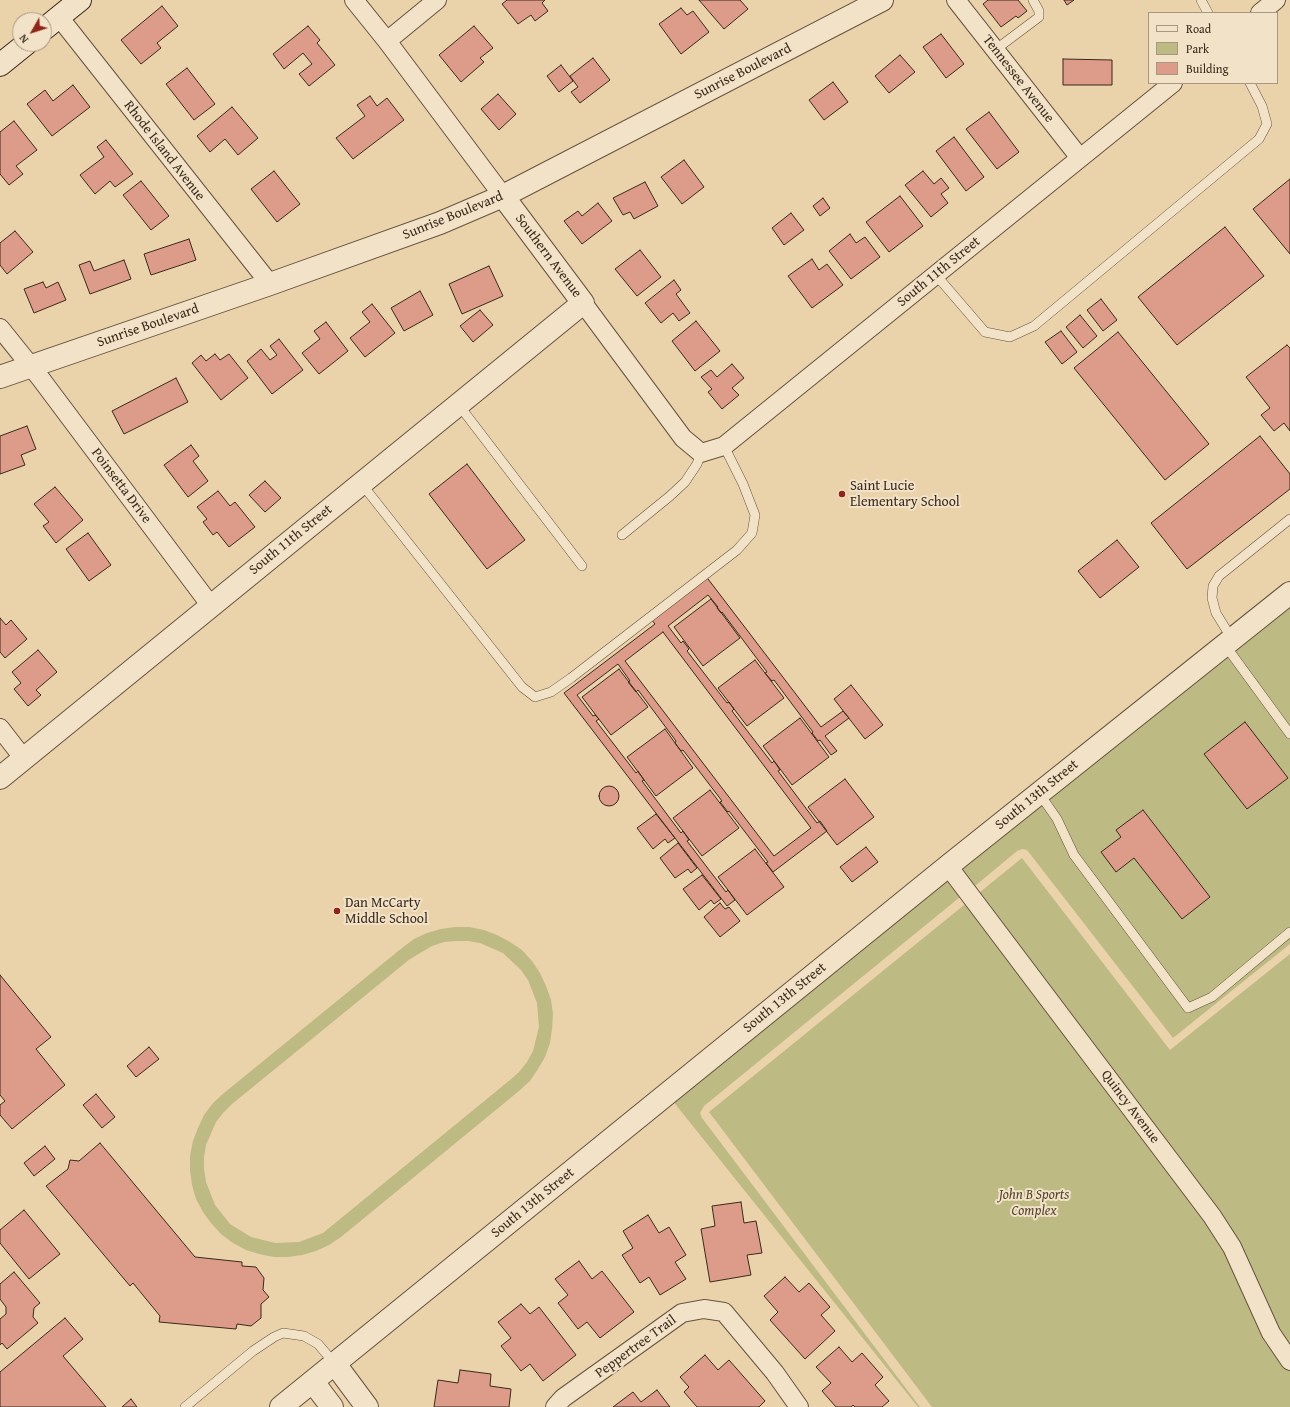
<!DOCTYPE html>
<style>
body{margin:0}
#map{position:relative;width:1290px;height:1407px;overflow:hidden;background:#ead2ab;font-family:"Gentium Book Plus",serif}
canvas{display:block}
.legend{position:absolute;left:1148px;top:12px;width:130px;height:72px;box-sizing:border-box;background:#f1e2c8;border:1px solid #a89883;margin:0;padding:5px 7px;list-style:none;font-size:12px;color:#3b291b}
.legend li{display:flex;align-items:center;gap:8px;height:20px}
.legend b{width:20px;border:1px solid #a89883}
.north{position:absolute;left:12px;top:12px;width:40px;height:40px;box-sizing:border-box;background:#f1e2c8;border:1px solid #a89883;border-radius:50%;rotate:231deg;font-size:11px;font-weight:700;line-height:16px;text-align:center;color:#3b291b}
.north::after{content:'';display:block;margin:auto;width:14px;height:18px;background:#8f2418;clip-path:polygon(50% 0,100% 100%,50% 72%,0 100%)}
</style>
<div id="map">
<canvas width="1290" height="1407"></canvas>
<ul class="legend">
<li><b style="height:5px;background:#f1e2c8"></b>Road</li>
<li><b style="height:11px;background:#bdba84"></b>Park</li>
<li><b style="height:11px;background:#dc9c89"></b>Building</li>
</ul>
<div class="north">N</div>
</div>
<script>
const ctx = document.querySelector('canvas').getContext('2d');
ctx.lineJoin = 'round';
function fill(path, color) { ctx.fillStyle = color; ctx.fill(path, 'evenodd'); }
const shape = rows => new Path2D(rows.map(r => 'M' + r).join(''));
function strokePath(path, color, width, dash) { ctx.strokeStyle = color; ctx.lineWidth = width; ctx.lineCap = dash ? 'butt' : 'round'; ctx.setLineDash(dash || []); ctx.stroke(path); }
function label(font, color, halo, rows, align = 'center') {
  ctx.font = font + ' "Gentium Book Plus",serif'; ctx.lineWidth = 4; ctx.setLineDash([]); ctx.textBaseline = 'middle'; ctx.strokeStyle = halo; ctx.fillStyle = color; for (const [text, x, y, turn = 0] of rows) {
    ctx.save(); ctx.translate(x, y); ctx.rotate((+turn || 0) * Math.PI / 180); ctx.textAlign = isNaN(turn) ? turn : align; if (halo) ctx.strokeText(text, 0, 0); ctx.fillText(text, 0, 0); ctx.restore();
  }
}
fill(shape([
 [1290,603,1290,944,1173,1038,1027,850,1022,849,1017,851,975,886,960,867],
 [1022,858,1170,1050,1290,954,1290,1407,932,1407,709,1112],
 [946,878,960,897,704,1106,700,1113,702,1118,920,1407,918,1407,672,1100],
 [455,927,469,927,484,930,497,935,510,942,522,950,532,961,540,973,546,986,551,1000,553,1014,552,1029,550,1043,545,1057,538,1069,530,1081,519,1091,341,1237,329,1245,316,1251,302,1255,288,1257,274,1257,259,1254,246,1250,233,1243,221,1234,211,1223,203,1212,196,1199,192,1185,190,1170,190,1156,193,1141,198,1128,204,1115,213,1103,224,1093,402,948,414,939,427,933,441,929],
 [456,941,468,941,480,943,503,953,521,970,528,980,537,1003,539,1027,533,1051,527,1062,519,1072,510,1080,323,1233,299,1242,275,1243,251,1237,230,1224,215,1205,206,1182,204,1169,204,1157,206,1145,216,1122,223,1113,232,1104,410,959,432,946,444,942]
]), '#bdba84');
const building = shape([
 [507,0,545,0,542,3,548,11,535,21,531,15,518,24,502,4,507,0],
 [699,0,740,0,748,9,724,29,699,0],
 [988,0,1018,0,1027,11,1018,18,1016,16,1001,27,983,4,988,0],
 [1064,0,1074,0,1067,5,1064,0],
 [162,6,178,26,157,43,161,48,141,64,121,40,162,6],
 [681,8,687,15,693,11,709,32,681,54,659,24,681,8],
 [308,26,320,40,317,43,335,65,309,86,299,74,312,64,303,53,284,69,273,54,308,26],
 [474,26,493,48,480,58,484,62,461,82,439,55,474,26],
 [941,34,964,64,946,78,923,47,941,34],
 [900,55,915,72,889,93,875,76,900,55],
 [593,58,610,80,580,103,571,92,578,87,570,76,593,58],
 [1063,59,1112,60,1112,85,1063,85,1063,59],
 [561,65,573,81,559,92,547,76,561,65],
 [187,68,215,104,194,120,166,84,187,68],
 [833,82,848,102,824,120,809,100,833,82],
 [73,85,90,107,52,136,27,104,45,90,53,101,73,85],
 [498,94,516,114,499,130,481,109,498,94],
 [370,96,377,106,387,98,404,120,353,159,336,138,365,116,357,105,370,96],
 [232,107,258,138,238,155,225,139,210,152,197,136,232,107],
 [989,112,1019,152,997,169,966,129,989,112],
 [14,121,37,150,16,166,23,174,9,185,0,174,0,132,14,121],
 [954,137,984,177,966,191,936,151,954,137],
 [106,140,133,174,115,187,110,181,95,194,80,175,104,157,97,147,106,140],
 [684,160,704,187,682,204,661,177,684,160],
 [274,171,300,204,277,222,251,189,274,171],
 [923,171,934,184,941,178,949,188,941,194,948,203,931,217,905,185,923,171],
 [1290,179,1290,254,1253,209,1290,179],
 [141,181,169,216,151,230,123,195,141,181],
 [645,182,658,206,634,219,630,212,623,215,613,198,645,182],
 [900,196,923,226,889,252,866,222,900,196],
 [823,198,830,208,820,216,813,206,823,198],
 [598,203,612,221,582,244,564,221,578,211,582,216,598,203],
 [791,213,804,230,784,245,772,228,791,213],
 [1225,227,1264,276,1177,345,1138,297,1225,227],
 [15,231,33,252,7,274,0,265,0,243,15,231],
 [850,234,856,243,865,237,880,257,851,279,829,251,850,234],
 [189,239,196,260,151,275,144,254,189,239],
 [640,250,661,277,637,296,615,269,640,250],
 [812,259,819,270,827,264,843,285,812,308,788,276,812,259],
 [124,260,131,279,90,294,79,265,90,261,94,271,124,260],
 [489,266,503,296,462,314,449,284,489,266],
 [674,280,681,290,676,294,690,313,679,321,673,313,661,323,645,303,674,280],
 [43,282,46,288,58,282,66,300,34,313,24,289,43,282],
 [420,291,433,315,404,331,391,308,420,291],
 [1101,299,1117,320,1103,331,1087,310,1101,299],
 [372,304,395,333,365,357,350,338,370,322,362,312,372,304],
 [480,310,493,325,473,342,460,326,480,310],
 [1080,315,1097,336,1083,348,1066,327,1080,315],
 [696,321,720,351,695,371,672,341,696,321],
 [326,322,348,351,319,374,302,353,320,339,314,331,326,322],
 [1061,331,1077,352,1062,364,1045,342,1061,331],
 [1118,332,1209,444,1165,480,1074,368,1118,332],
 [279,339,303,370,272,394,247,361,261,349,270,360,277,355,270,346,279,339],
 [1287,345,1290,348,1290,431,1284,423,1274,431,1261,415,1270,408,1246,377,1287,345],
 [215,354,220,360,229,354,248,378,221,400,192,363,201,355,206,361,215,354],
 [732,364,744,378,732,388,739,395,722,409,708,392,712,389,701,377,711,370,717,377,732,364],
 [176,378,188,402,124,434,112,411,176,378],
 [27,426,36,449,21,455,25,465,0,474,0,436,27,426],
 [1260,436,1290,474,1290,489,1187,569,1151,523,1260,436],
 [191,445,199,456,193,461,208,481,188,497,164,465,191,445],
 [467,464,525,540,487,569,429,494,467,464],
 [265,481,281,498,265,512,249,495,265,481],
 [55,487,83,520,56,543,43,526,49,522,34,504,55,487],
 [218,491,230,506,235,502,255,527,229,547,217,532,213,535,203,522,207,519,197,507,218,491],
 [88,533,111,565,89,581,66,549,88,533],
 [1117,540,1139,567,1100,598,1078,571,1117,540],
 [705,575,821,727,843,711,849,718,825,736,837,751,831,755,820,740,818,741,812,733,813,732,774,680,772,681,765,673,767,672,722,612,721,613,717,608,718,607,708,595,668,626,681,643,683,641,689,649,687,651,727,703,729,702,734,709,732,711,772,763,774,761,780,770,778,771,817,823,820,821,827,831,773,872,766,863,768,862,729,811,728,812,720,802,722,801,683,750,681,751,675,743,676,741,638,690,636,692,628,682,630,681,618,664,577,695,593,716,595,715,599,719,596,721,636,773,638,771,644,780,642,781,681,833,683,831,689,840,687,841,726,892,728,890,735,900,727,906,564,693,655,624,650,618,705,575],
 [663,632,811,828,774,856,625,661,663,632],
 [711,599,740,638,703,666,674,627,711,599],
 [0,618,6,625,11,620,27,639,5,658,0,652,0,618],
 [38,650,57,672,36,690,41,695,28,706,14,689,21,683,12,672,38,650],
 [755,660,784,698,747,726,718,688,755,660],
 [619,669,648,707,611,735,582,697,619,669],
 [851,685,883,725,865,739,834,699,851,685],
 [800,718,829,757,792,785,763,746,800,718],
 [1245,722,1288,778,1247,809,1204,754,1245,722],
 [665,729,693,768,656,796,627,757,665,729],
 [845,779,874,817,837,845,808,807,845,779],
 '599 796a10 10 0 1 1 20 0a10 10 0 1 1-20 0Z',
 [710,790,739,828,702,856,673,818,710,790],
 [1143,810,1210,897,1182,919,1134,858,1116,872,1101,852,1121,837,1116,830,1143,810],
 [656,814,675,838,668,843,665,839,653,849,637,828,656,814],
 [678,843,697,868,691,873,688,869,675,878,660,858,678,843],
 [866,847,878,862,852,882,840,867,866,847],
 [755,849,784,887,747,915,718,877,755,849],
 [702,875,721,899,714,904,711,900,699,910,683,889,702,875],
 [720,903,725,909,729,907,740,921,720,937,704,917,720,903],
 [0,975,51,1037,36,1049,65,1085,12,1129,0,1115,0,1105,5,1101,0,1095,0,975],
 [149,1047,159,1059,136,1077,127,1066,149,1047],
 [96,1094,115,1117,102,1128,83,1105,96,1094],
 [100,1143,195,1257,242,1262,242,1266,256,1267,264,1278,263,1290,269,1297,261,1304,261,1318,251,1326,237,1324,236,1329,159,1322,160,1316,133,1283,130,1286,46,1186,68,1169,70,1160,79,1161,100,1143],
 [45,1146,55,1159,34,1176,24,1163,45,1146],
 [741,1202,744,1223,756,1221,762,1253,747,1255,751,1275,710,1282,701,1229,715,1226,712,1206,741,1202],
 [24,1210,60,1254,29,1279,0,1243,0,1230,24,1210],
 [648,1215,659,1233,669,1227,686,1255,675,1262,686,1279,660,1295,649,1277,640,1283,622,1255,633,1248,623,1231,648,1215],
 [579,1261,592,1279,602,1271,634,1312,600,1338,587,1322,578,1329,558,1303,568,1295,555,1279,579,1261],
 [14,1272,40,1303,34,1308,33,1317,38,1323,7,1349,2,1343,0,1345,0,1319,6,1314,6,1307,0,1299,0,1284,14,1272],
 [785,1277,799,1292,809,1283,830,1307,821,1315,835,1331,805,1359,770,1320,778,1312,764,1296,785,1277],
 [521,1304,530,1314,539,1307,576,1355,543,1381,530,1364,521,1371,501,1346,511,1338,498,1322,521,1304],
 [65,1318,83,1339,63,1356,106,1407,0,1407,0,1372,65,1318],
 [839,1347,852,1362,862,1353,883,1377,875,1385,889,1401,882,1407,855,1407,853,1405,851,1407,836,1407,822,1391,831,1383,816,1367,839,1347],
 [705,1355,718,1370,729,1360,765,1401,759,1407,697,1407,684,1392,689,1387,680,1377,705,1355],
 [460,1370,491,1374,490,1386,511,1389,509,1407,434,1407,438,1380,458,1383,460,1370],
 [657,1390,670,1407,613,1407,633,1392,641,1402,657,1390],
 [131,1399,137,1407,122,1407,131,1399]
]);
fill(building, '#dc9c89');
strokePath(building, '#3b291b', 1);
const service = shape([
 [1201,0,1208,13],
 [995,50,1039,17,1039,11,1033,0],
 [936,275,985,332,1010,337,1034,326,1259,139,1267,124,1262,106,1250,83],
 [458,404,582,566],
 [361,483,522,687,535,697,551,692,571,678,737,550,752,533,755,515,743,484,724,446],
 [622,535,670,496,685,482,697,464,701,453],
 [1232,639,1216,613,1212,598,1213,586,1219,576,1290,519],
 [1225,645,1290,734],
 [1039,793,1057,819,1074,855,1188,1008,1212,997,1290,932],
 [185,1407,253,1351,274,1337,283,1333,304,1336,318,1344,335,1364]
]);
const minor = shape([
 [354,0,387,41,503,196],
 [956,0,1080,158],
 [1260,13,1276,0],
 [59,17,270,284],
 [387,41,437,0],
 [583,303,683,438,701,453,724,446,1173,83],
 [0,328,41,379,211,606],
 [0,728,24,759],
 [948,866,1212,1216,1232,1247,1271,1333,1290,1361],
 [555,1407,563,1398,682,1313,704,1309,724,1312,775,1373,799,1407]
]);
const tertiary = shape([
 [0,377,270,284,440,223,503,196,882,0],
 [0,778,583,303,503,196],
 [335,1364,367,1407],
 [313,1382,332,1407],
 [281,1407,948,866,1290,593]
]);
const secondary = shape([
 [44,29,80,0],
 [0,65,26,44]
]);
strokePath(service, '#67533f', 10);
strokePath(minor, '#67533f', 20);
strokePath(tertiary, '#67533f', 24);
strokePath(secondary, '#3b291b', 24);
strokePath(service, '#f1e2c8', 9);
strokePath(minor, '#f1e2c8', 18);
strokePath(tertiary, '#f1e2c8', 22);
strokePath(secondary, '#f1e2c8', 22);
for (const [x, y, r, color] of [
 [842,494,4,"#8f2418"],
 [337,911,4,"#8f2418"]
]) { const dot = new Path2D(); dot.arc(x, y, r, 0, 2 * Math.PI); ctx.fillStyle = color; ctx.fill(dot); strokePath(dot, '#f1e2c8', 1.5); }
label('14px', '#3b291b', '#f1e2c8', [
 ["Sunrise Boulevard",743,72,-27],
 ["Tennessee Avenue",1018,79,52],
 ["Rhode Island Avenue",164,151,52],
 ["Sunrise Boulevard",453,216,-22],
 ["Southern Avenue",548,256,53],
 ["South 11th Street",939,272,-39],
 ["Sunrise Boulevard",148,326,-19],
 ["Poinsetta Drive",121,486,53],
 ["South 11th Street",291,540,-39],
 ["South 13th Street",1037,795,-39],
 ["South 13th Street",785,998,-39],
 ["Quincy Avenue",1130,1107,53],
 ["South 13th Street",533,1203,-39],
 ["Peppertree Trail",636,1347,-36]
]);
label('14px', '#3b291b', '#f1e2c8', [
 ["Saint Lucie",850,486],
 ["Elementary School",850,502],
 ["Dan McCarty",345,903],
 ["Middle School",345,919]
], 'left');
label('italic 14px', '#554630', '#f1e2c8', [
 ["John B Sports",1034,1195],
 ["Complex",1034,1211]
]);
</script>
